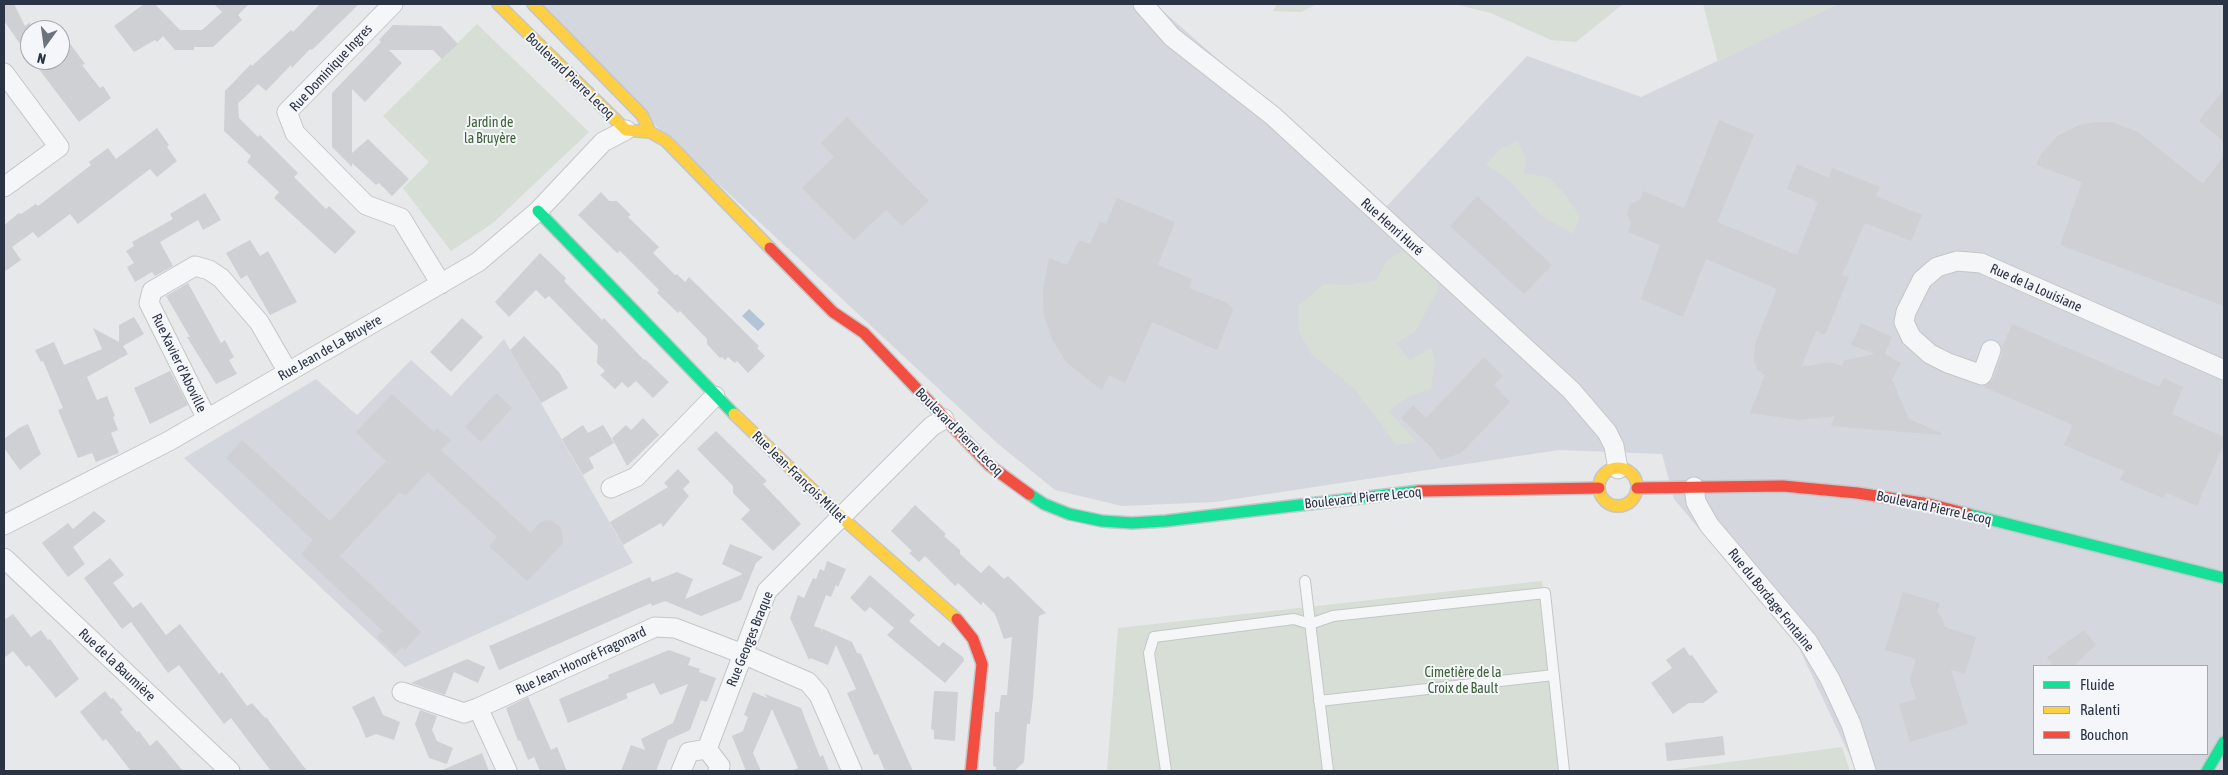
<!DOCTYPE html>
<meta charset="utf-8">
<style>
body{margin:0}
#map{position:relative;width:2228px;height:775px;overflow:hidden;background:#e6e8ea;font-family:"Asap Condensed",sans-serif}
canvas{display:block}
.frame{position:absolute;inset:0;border:5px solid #2b3445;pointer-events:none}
.legend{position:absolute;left:2033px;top:665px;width:175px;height:90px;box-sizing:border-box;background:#f4f6f9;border:1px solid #a4a8b1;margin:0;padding:6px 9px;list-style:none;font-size:15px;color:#2b3445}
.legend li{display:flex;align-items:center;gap:10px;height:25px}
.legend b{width:25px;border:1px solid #a4a8b1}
.north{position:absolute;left:20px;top:20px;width:50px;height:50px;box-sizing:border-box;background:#f4f6f9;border:1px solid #a4a8b1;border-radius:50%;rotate:194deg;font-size:14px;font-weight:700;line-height:20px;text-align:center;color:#2b3445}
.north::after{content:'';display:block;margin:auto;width:18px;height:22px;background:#6c737f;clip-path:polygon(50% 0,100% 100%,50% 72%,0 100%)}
</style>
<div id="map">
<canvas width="2228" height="775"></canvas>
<div class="frame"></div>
<ul class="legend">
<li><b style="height:6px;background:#16e098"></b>Fluide</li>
<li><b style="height:6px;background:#ffcf43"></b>Ralenti</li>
<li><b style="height:6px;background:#f24e42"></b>Bouchon</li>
</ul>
<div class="north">N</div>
</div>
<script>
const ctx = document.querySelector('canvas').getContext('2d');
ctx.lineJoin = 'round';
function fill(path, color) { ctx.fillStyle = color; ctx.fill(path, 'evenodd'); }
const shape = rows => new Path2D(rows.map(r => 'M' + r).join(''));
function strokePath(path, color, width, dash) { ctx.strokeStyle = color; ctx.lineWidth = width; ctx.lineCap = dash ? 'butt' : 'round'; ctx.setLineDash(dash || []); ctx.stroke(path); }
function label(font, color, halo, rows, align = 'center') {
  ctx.font = font + ' "Asap Condensed",sans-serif'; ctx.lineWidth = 4; ctx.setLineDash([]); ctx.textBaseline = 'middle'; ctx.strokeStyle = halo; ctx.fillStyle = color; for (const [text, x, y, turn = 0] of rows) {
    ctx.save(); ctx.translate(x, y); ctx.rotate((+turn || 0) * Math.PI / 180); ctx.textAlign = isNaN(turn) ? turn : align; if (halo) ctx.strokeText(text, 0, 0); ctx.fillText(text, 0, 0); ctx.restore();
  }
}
fill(shape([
 [525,4,1155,4,1386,207,1527,56,1641,97,1838,4,2224,4,2224,771,1857,771,1799,648,1674,499,1662,454,1559,450,1215,502,1122,506,1055,490,997,443],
 [2034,666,2207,666,2207,754,2034,754],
 [504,339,633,563,405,667,184,458,316,379,357,415,411,360,451,396]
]), '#d4d7dd');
fill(shape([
 [1277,4,1317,4,1301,12,1273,11],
 [1454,4,1623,4,1576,42,1551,40,1491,13],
 [1703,4,1838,4,1718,62],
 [477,24,589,132,493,223,451,251,403,188,429,162,383,116],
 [1517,141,1526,159,1524,173,1550,178,1563,192,1580,216,1573,234,1539,214,1509,180,1486,165,1500,149],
 [1407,249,1437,277,1438,290,1415,332,1396,343,1410,360,1431,348,1435,360,1431,389,1409,396,1389,411,1417,442,1396,445,1355,389,1311,354,1299,332,1298,306,1324,284,1347,285,1376,280,1388,259],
 [1542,581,1569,771,1107,771,1118,628],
 [1842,747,1850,771,1663,771]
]), '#d6ded6');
fill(shape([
 [749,309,765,324,758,331,742,316]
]), '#b4c4d5');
fill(shape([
 [4,4,14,4,25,26,30,22,30,58,4,21],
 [144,4,155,4,180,30,202,30,222,12,214,4,249,4,238,15,242,20,213,47,194,47,194,50,175,50,163,36,157,42,155,40,134,52,114,26],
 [320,4,359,4,312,50,310,49,292,68,291,65,266,91,258,84,244,98,238,103,239,118,258,137,260,135,298,173,294,177,326,209,329,206,356,232,335,254,274,198,279,192,247,162,251,156,224,131,225,91,251,64,252,66,291,30,293,32],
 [393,25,441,26,458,44,442,59,433,50,389,50,402,63,365,102,352,89,352,153,368,139,409,179,392,196,379,183,376,185,352,163,352,167,332,147,332,93,381,42,379,40],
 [60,30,85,64,82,65,92,78,100,88,103,86,111,98,79,122,32,60,60,60],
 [2224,89,2224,142,2199,121],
 [847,117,929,201,902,226,886,210,854,240,802,188,834,157,821,143],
 [1719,120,1754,135,1717,222,1797,255,1818,202,1787,189,1797,164,1829,178,1832,168,1880,187,1876,196,1922,215,1911,241,1865,223,1842,275,1849,277,1825,335,1816,331,1801,367,1830,362,1842,366,1845,360,1875,354,1851,345,1861,323,1892,337,1885,354,1901,363,1892,379,1909,419,1941,433,1941,435,1831,426,1835,416,1799,420,1750,413,1765,375,1758,370,1754,361,1755,344,1777,289,1706,259,1683,317,1641,299,1660,245,1628,232,1631,222,1627,214,1630,204,1640,200,1643,191,1684,208],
 [2096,122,2112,122,2138,132,2203,184,2224,156,2224,306,2060,245,2082,182,2036,165,2041,154,2057,136,2079,125],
 [157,128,169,145,167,147,177,161,157,177,150,169,78,224,70,214,38,238,33,232,12,247,21,260,4,272,4,225,19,213,21,214,36,204,38,206,91,165,89,162,108,148,116,159],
 [601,192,609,201,617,201,631,215,628,217,659,247,653,253,675,275,677,274,685,282,689,277,759,346,757,348,765,356,748,373,737,361,735,363,728,357,725,360,722,357,720,358,707,344,707,339,680,311,678,313,657,293,659,290,620,251,617,253,578,215],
 [205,193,221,220,203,230,198,220,160,242,173,266,155,276,152,272,135,282,127,267,134,263,126,251,134,246,132,242,173,219,170,214],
 [1477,196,1552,265,1524,294,1450,226],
 [1117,198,1175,222,1158,265,1192,279,1189,288,1223,301,1230,305,1233,310,1217,350,1152,322,1125,383,1109,375,1102,390,1067,363,1053,341,1044,316,1043,289,1049,258,1067,265,1079,240,1090,244,1100,222,1106,224],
 [250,240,260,256,268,251,297,302,270,315,247,275,241,279,226,253],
 [540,253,566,278,564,281,602,320,604,318,644,360,645,359,669,382,653,398,636,381,628,388,622,382,615,389,600,375,605,371,597,363,598,346,549,296,545,299,536,290,509,317,495,302],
 [188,283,221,343,225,340,234,357,229,360,237,374,216,384,187,337,190,337,166,296],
 [134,317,144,334,123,346,128,354,87,377,97,400,107,396,115,416,113,417,118,430,111,433,119,453,96,462,92,453,78,458,58,410,63,408,43,361,41,362,35,350,54,342,64,365,102,349,93,328,119,342,119,325],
 [462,318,483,337,451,372,430,352],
 [2012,324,2159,387,2164,378,2183,387,2172,414,2224,437,2224,443,2197,506,2166,493,2163,498,2120,480,2124,471,2064,445,2073,425,1984,387,1993,379,2002,354,2002,347],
 [524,336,559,372,568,388,541,403,510,350],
 [1484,357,1503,376,1494,385,1510,402,1461,453,1441,460,1430,446,1401,418,1413,405,1426,418],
 [170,371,188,405,150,424,134,388],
 [496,393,512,408,481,442,465,427],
 [392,394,434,432,437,428,451,440,441,450,531,533,539,523,546,520,553,521,561,528,563,539,563,543,527,581,489,546,497,537,428,472,405,496,400,492,340,556,421,632,405,650,402,647,395,654,377,637,383,631,301,554,313,540,226,458,242,440,330,521,386,461,356,432],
 [643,418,659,435,627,466,612,438,626,425,631,430],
 [28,424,41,454,20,470,4,448,4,439,19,428],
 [583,425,588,433,603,425,614,443,589,458,594,468,583,475,562,439],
 [716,431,767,481,763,484,801,524,773,551,741,519,750,510,733,493,733,486,697,449],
 [678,469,690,482,683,489,689,496,663,527,661,523,623,545,610,522,668,487,664,483],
 [915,505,946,534,944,536,960,550,960,554,981,573,989,565,1004,579,1008,576,1046,613,1039,616,1033,697,1030,724,1027,724,1024,762,1014,771,996,770,996,767,993,766,995,712,999,712,1001,695,1007,695,1012,637,1004,639,995,614,983,602,981,605,958,583,955,586,925,556,919,562,909,553,912,551,891,531],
 [94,511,106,521,73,547,85,564,68,577,42,543,68,523,73,529],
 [730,544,763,557,756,563,741,600,701,616,665,601,652,606,651,603,499,670,489,646,650,577,652,582,677,572,693,579,685,599,743,574,722,564],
 [110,558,124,575,113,583,133,608,141,602,166,635,180,624,219,674,222,672,247,706,252,703,265,718,266,717,307,771,271,771,231,718,224,724,179,665,168,673,131,622,122,629,84,578],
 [827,561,846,569,838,587,836,585,831,597,826,595,814,626,822,629,820,634,823,629,852,642,857,653,861,654,913,771,885,771,878,754,874,755,847,693,856,689,836,645,828,665,810,658,809,660,790,618,798,595,804,598,813,578,816,579,820,569,824,571],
 [870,575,915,615,909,621,939,647,943,642,963,657,964,661,945,683,887,635,894,628,870,607,865,612,850,598],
 [1903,592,1940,603,1937,612,1942,618,1945,627,1976,637,1965,674,1951,670,1968,724,1910,742,1899,704,1916,699,1910,679,1916,659,1885,650],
 [13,614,31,637,41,630,48,640,50,639,79,679,56,698,29,665,26,667,13,651,4,658,4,620],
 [2084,630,2096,645,2073,666,2053,666,2047,657],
 [1684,647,1690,656,1692,655,1718,692,1703,703,1689,703,1673,714,1651,683,1672,668,1666,660],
 [669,650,691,658,688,665,700,669,699,672,716,678,707,702,701,700,690,730,668,740,656,771,621,771,631,745,645,750,641,739,673,723,688,684,660,695,654,683,626,694,628,698,568,723,559,699,609,678,608,675],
 [467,659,485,667,478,683,454,672,445,695,411,683],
 [105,691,111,699,113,698,123,710,120,712,137,732,139,731,150,746,157,740,183,771,131,771,106,739,103,741,80,712],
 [934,691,958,692,955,741,934,739,934,730,931,729],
 [753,692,767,698,765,694,801,708,820,757,823,755,829,771,791,771,798,768,772,709,753,753,761,771,746,771,732,736,743,731,748,717,744,715],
 [374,696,383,715,400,722,394,740,376,734,366,738,359,721,352,707],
 [528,697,551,750,557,747,567,771,540,771,534,757,528,760,520,740,518,741,506,708],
 [420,710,437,716,432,730,437,741,453,748,447,764,429,758,415,724],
 [1723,736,1725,755,1667,761,1665,743],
 [482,753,489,771,440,771]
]), '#ced0d3');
const lane = shape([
 [1305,581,1328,771],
 [1319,701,1554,675],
 [1166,771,1149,653,1154,637,1294,619,1310,624,1333,616,1545,593,1564,771]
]);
const street = shape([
 [393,4,287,112,295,133,366,205,401,218,441,284],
 [1143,4,1172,37,1273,116,1571,390,1607,432,1614,446,1618,469],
 [4,73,59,147,4,187],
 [1991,350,1982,375,1948,363,1930,354,1911,337,1904,322,1906,312,1922,280,1937,267,1957,261,1981,263,2224,370],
 [207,419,149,303,152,291,195,266,209,270,221,278,259,322,288,372],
 [1694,487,1696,502,1709,525,1808,642,1830,679,1851,724,1866,771],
 [611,488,636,477,715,396],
 [4,525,169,441,478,262,538,211,603,142,626,130],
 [4,558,230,771],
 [402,692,464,713,478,708],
 [707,749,767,591,932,426,944,419],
 [707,749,720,766,718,771],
 [507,771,478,708,655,627,675,628,743,654,808,682,819,695,852,771],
 [681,771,689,752,707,749]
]);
const fast = shape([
 [538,211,734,414],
 [1029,494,1044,504,1069,514,1102,521,1132,523,1165,521,1419,491],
 [1968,514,2224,578],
 [2207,771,2224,742]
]);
const slow = shape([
 [498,4,626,130,650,132,666,141,770,248],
 [533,4,642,115,650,132],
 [734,414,841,517,957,619],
 '1599 487a19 19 0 1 1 38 0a19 19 0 1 1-38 0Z'
]);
const jam = shape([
 [770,248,833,312,864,333,989,465,1029,494],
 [1637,488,1783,486,1857,493,1929,504,1968,514],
 [1419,491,1599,488],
 [957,619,973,639,982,664,971,771]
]);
strokePath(lane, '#c4c6c8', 12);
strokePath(street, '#c4c6c8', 21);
strokePath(fast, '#c4c6c8', 14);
strokePath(slow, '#c4c6c8', 14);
strokePath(jam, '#c4c6c8', 14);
strokePath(lane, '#f5f6f7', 10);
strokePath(street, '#f5f6f7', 19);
strokePath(fast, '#16e098', 11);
strokePath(slow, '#ffcf43', 11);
strokePath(jam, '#f24e42', 11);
label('14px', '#2b3445', '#f4f6f9', [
 ["Rue Dominique Ingres",331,68,-47],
 ["Boulevard Pierre Lecoq",570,76,44],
 ["Rue Henri Huré",1392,227,42],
 ["Rue de la Louisiane",2036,288,24],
 ["Rue Jean de La Bruyère",330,348,-30],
 ["Rue Xavier d'Aboville",179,363,64],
 ["Boulevard Pierre Lecoq",959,432,45],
 ["Rue Jean-François Millet",799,477,44],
 ["Boulevard Pierre Lecoq",1363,498,-6],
 ["Boulevard Pierre Lecoq",1934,508,12],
 ["Rue du Bordage Fontaine",1771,600,51],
 ["Rue Georges Braque",750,639,-68],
 ["Rue Jean-Honoré Fragonard",581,661,-25],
 ["Rue de la Baumière",117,665,43]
]);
label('14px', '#3f6138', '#f4f6f9', [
 ["Jardin de",490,123],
 ["la Bruyère",490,139],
 ["Cimetière de la",1463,673],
 ["Croix de Bault",1463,689]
]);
</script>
